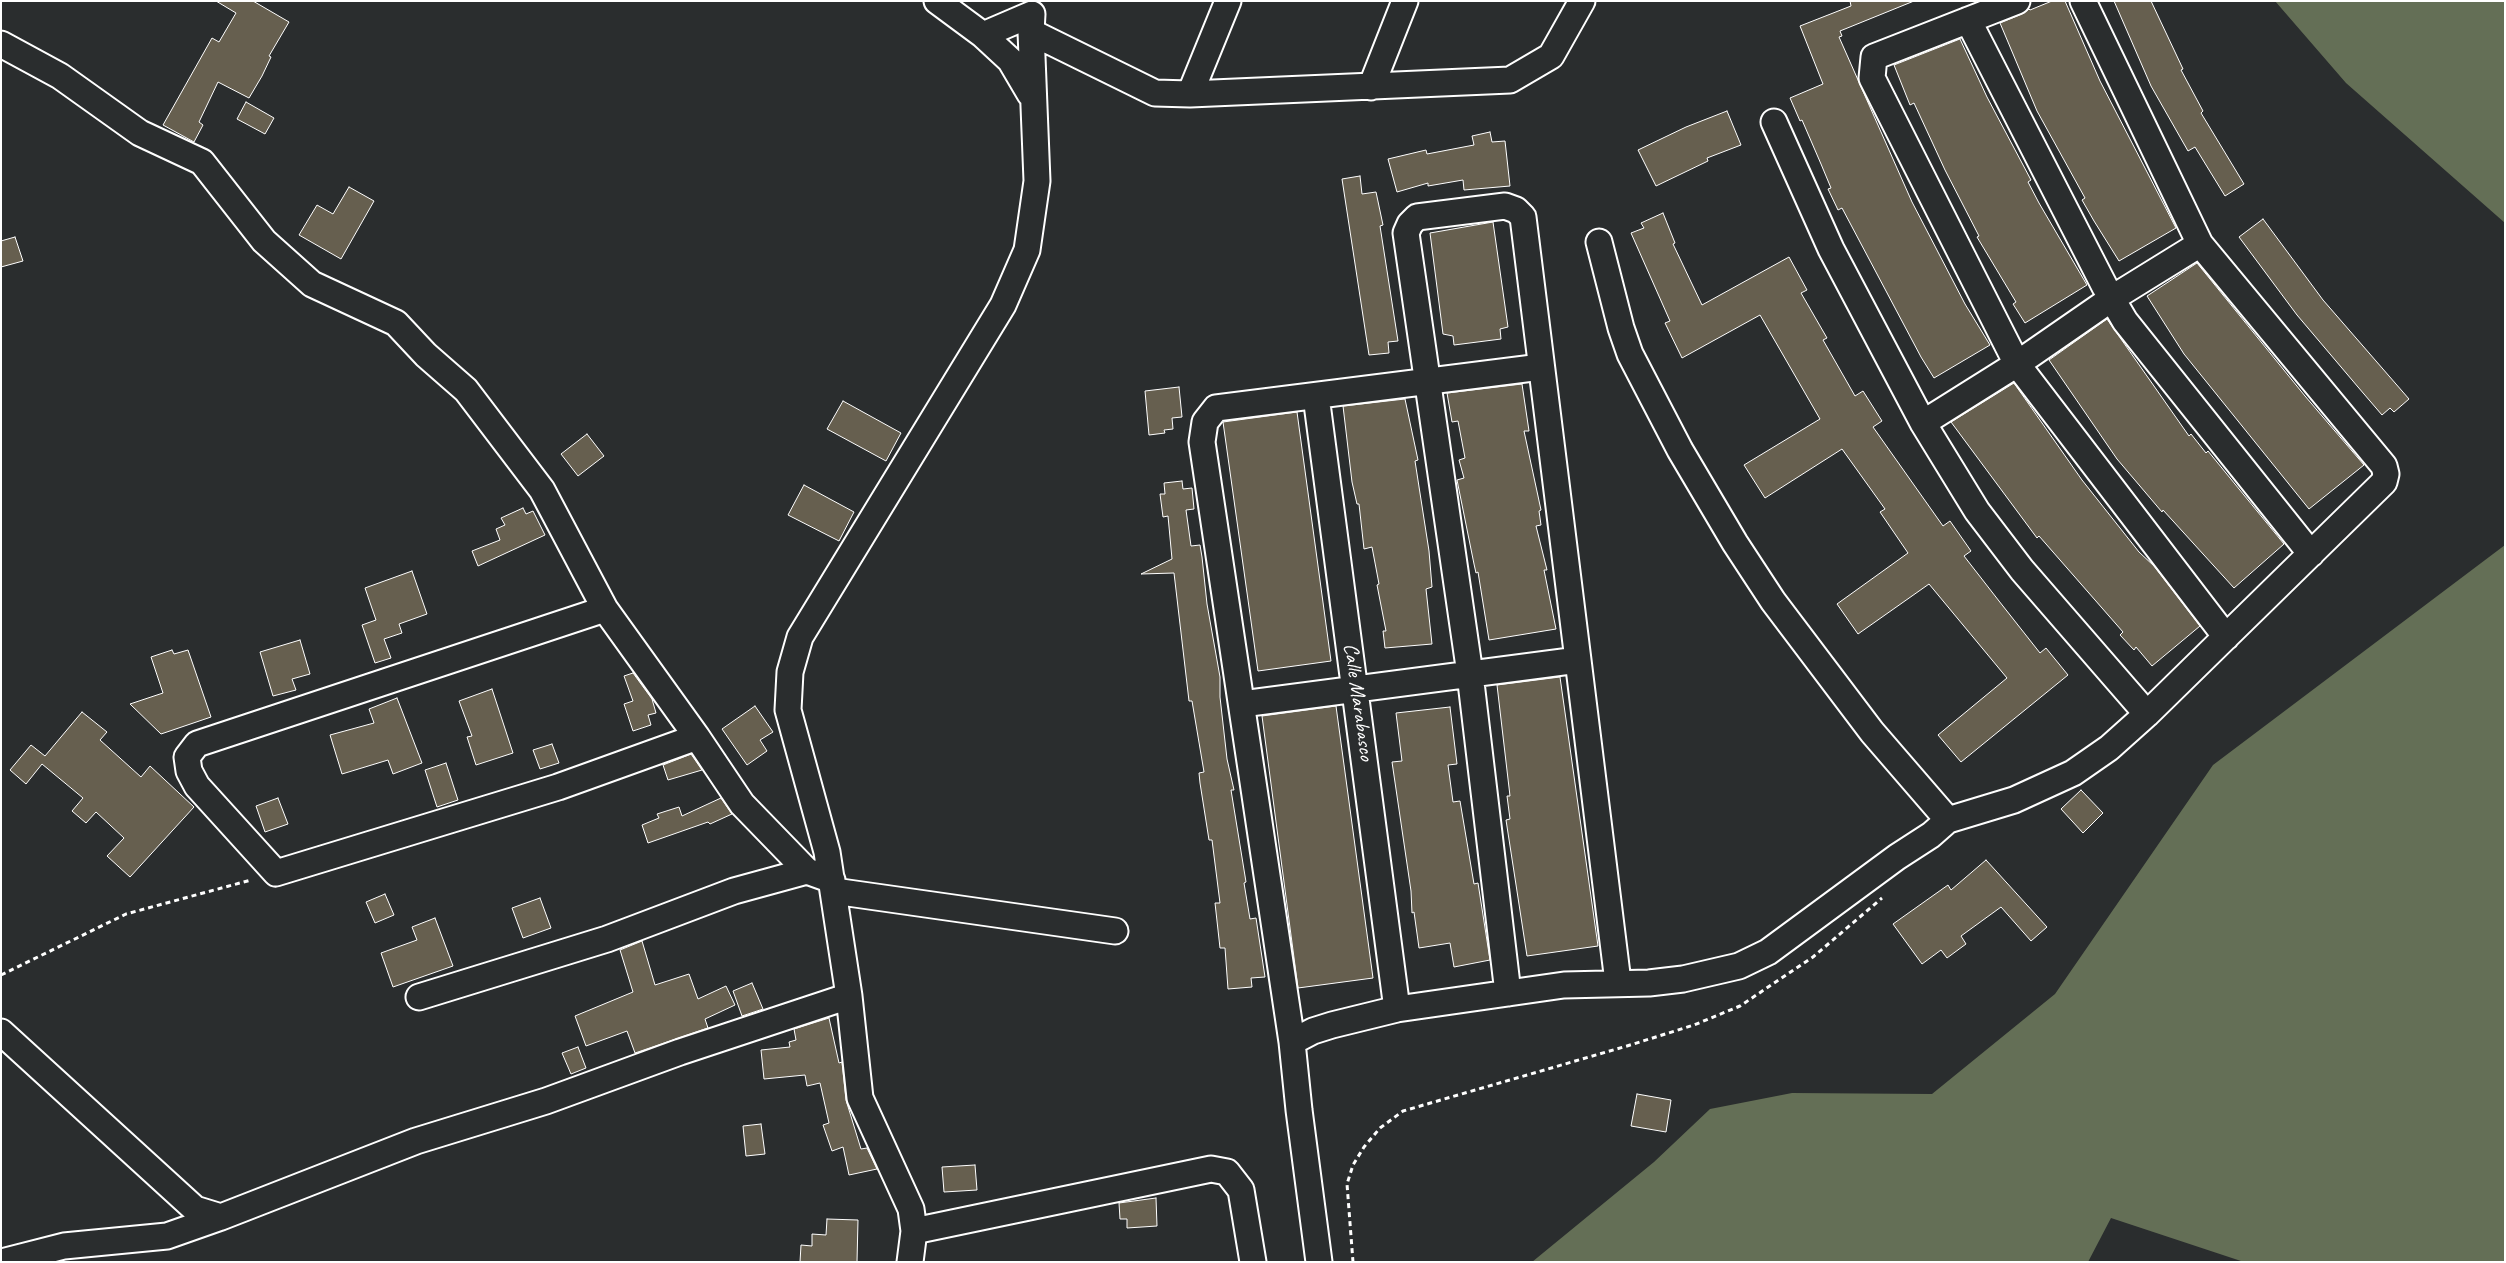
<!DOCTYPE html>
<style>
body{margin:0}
#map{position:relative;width:2506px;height:1263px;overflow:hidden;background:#2a2d2e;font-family:Caveat,sans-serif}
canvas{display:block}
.frame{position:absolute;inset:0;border:2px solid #fff;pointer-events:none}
</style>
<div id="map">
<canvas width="2506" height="1263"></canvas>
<div class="frame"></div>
</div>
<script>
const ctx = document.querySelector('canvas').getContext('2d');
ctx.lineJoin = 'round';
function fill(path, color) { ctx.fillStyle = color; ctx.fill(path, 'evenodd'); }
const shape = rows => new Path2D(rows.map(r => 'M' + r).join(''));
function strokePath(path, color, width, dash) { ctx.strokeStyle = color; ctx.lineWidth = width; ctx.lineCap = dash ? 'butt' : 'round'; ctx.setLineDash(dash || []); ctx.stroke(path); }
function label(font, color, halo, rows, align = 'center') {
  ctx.font = font + ' Caveat,sans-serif'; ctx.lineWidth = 4.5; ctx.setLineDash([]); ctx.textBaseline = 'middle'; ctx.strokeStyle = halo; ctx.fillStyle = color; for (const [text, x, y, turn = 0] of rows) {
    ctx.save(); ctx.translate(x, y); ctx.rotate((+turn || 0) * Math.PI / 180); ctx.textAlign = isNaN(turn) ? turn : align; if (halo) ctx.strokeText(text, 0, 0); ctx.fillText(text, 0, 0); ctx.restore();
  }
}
fill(shape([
 [2275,1,2505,1,2505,223,2346,83],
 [2505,545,2505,1262,2244,1262,2111,1218,2088,1262,1532,1262,1654,1162,1710,1109,1792,1093,1932,1094,2055,994,2213,765]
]), '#646f56');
const building = shape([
 [216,1,253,1,289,22,269,56,271,57,262,76,249,98,218,82,199,122,203,125,194,142,163,125,212,38,219,42,236,13,216,1],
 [1850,1,1914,1,1840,31,1842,36,1839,37,1912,202,1965,304,1990,345,1934,378,1921,357,1842,208,1838,210,1828,189,1831,188,1821,164,1802,120,1800,121,1790,98,1823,84,1800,26,1851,6,1850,1],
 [2052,1,2065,1,2100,81,2176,228,2119,261,2094,221,2082,200,2085,198,2037,111,2000,23,2022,14,2029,9,2030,10,2052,1],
 [2114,1,2151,1,2183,69,2181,70,2203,111,2201,113,2244,184,2225,196,2195,147,2188,151,2151,86,2114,1],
 [1960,39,1987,97,2031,180,2028,182,2039,203,2087,285,2025,323,2013,304,2016,302,1977,237,1979,236,1945,170,1914,103,1910,105,1894,65,1960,39],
 [246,102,274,118,265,134,237,119,246,102],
 [1727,111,1741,145,1707,158,1708,161,1656,186,1638,150,1686,127,1727,111],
 [1490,132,1492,142,1505,141,1510,186,1464,190,1463,180,1428,186,1428,183,1397,192,1388,159,1426,150,1427,154,1474,145,1472,136,1490,132],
 [1360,176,1362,194,1376,192,1383,225,1380,226,1398,341,1388,342,1389,353,1369,355,1342,179,1360,176],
 [349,187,374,201,341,259,299,235,317,205,333,214,349,187],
 [1663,213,1675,243,1673,244,1702,305,1789,257,1807,290,1801,293,1827,338,1823,340,1855,396,1863,391,1882,421,1873,427,1943,526,1950,521,1971,551,1964,556,1999,601,2040,653,2046,648,2068,675,1961,762,1938,735,2007,678,1929,584,1858,634,1837,604,1908,553,1880,512,1885,509,1842,449,1765,498,1744,465,1820,419,1760,315,1682,358,1665,323,1670,321,1631,233,1644,228,1641,223,1663,213],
 [2263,219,2323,300,2409,399,2394,412,2390,408,2382,415,2358,387,2297,315,2239,237,2263,219],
 [1493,222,1508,327,1500,329,1501,339,1454,345,1453,336,1443,334,1430,233,1493,222],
 [15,237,23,261,1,267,1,241,15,237],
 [2197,263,2305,396,2364,465,2309,509,2184,354,2147,296,2197,263],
 [2107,319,2189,436,2191,434,2206,453,2208,451,2284,544,2234,588,2163,510,2162,512,2117,459,2049,360,2107,319],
 [2014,383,2082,480,2139,552,2154,566,2200,626,2152,666,2136,647,2134,650,2120,635,2123,632,2039,536,2037,538,1951,422,2014,383],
 [1522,384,1529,431,1524,431,1541,510,1539,511,1541,525,1536,526,1547,570,1544,570,1556,629,1489,640,1478,572,1476,573,1474,564,1457,480,1464,478,1459,460,1465,458,1458,421,1452,422,1447,393,1522,384],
 [1179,387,1182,417,1172,418,1173,429,1164,430,1165,433,1149,435,1145,391,1179,387],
 [1405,399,1418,460,1415,461,1429,551,1432,587,1426,589,1432,644,1385,648,1383,631,1386,631,1377,585,1379,584,1372,547,1364,549,1359,504,1357,504,1352,482,1343,406,1405,399],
 [843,401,901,433,886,461,827,429,843,401],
 [1297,412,1331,661,1258,671,1223,422,1297,412],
 [587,434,604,456,578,476,561,454,587,434],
 [1182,481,1183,489,1192,488,1194,509,1186,510,1191,546,1200,545,1202,557,1207,604,1220,677,1220,697,1227,759,1234,790,1231,790,1246,882,1244,883,1250,919,1256,918,1265,977,1251,978,1252,987,1228,989,1225,948,1220,948,1215,903,1220,903,1212,840,1209,840,1200,783,1199,773,1204,772,1192,701,1189,701,1174,573,1141,574,1172,559,1168,516,1163,517,1160,494,1165,494,1164,483,1182,481],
 [804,485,854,512,839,541,788,515,804,485],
 [523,508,526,514,533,511,545,535,478,566,472,551,500,540,496,529,505,525,501,518,523,508],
 [412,571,427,614,399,624,402,633,384,639,391,658,375,663,362,625,376,620,365,588,412,571],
 [300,640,310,674,292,679,296,690,273,696,260,652,300,640],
 [172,650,174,654,188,650,211,717,161,734,130,704,163,693,151,657,172,650],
 [633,673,652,699,656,713,648,715,651,725,633,731,624,704,633,701,624,676,633,673],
 [1560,677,1598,946,1527,956,1506,820,1510,819,1507,796,1510,796,1497,685,1560,677],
 [492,689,513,753,476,765,467,737,472,736,459,701,492,689],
 [397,698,422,763,393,774,388,760,342,774,330,735,374,723,369,709,397,698],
 [755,706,773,732,760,740,767,751,747,765,722,729,755,706],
 [1336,706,1373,978,1298,988,1262,716,1336,706],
 [1450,707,1457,764,1448,765,1453,802,1460,801,1474,884,1478,883,1490,960,1454,967,1450,943,1419,948,1414,912,1412,913,1411,891,1392,762,1402,761,1396,713,1450,707],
 [82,712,107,732,100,740,141,777,150,766,194,807,130,877,107,856,124,838,96,812,86,823,72,811,83,798,42,764,26,784,10,770,31,745,45,756,82,712],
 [552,744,559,763,540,769,533,750,552,744],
 [691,754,702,770,668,780,663,765,691,754],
 [446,763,458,800,437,807,425,770,446,763],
 [2081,790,2103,813,2083,833,2061,809,2081,790],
 [278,798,288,824,265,832,256,806,278,798],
 [721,798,732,814,710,824,708,822,648,843,642,825,659,818,657,814,679,807,682,816,721,798],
 [1986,860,2047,927,2031,941,2001,907,1961,936,1966,944,1947,958,1941,950,1922,964,1893,924,1948,885,1951,890,1986,860],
 [385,894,394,915,375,923,366,902,385,894],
 [540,898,551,928,523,938,512,908,540,898],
 [435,918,453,966,393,987,381,953,417,940,412,927,435,918],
 [642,941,655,985,689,974,698,999,726,986,735,1005,705,1019,708,1028,635,1053,627,1031,586,1046,575,1016,633,992,620,950,642,941],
 [752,983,763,1009,742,1016,733,991,752,983],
 [829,1018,839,1063,842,1062,846,1100,861,1149,867,1148,877,1169,849,1175,843,1147,832,1151,823,1125,829,1123,820,1083,807,1086,805,1075,764,1079,761,1050,790,1047,789,1042,796,1040,794,1029,829,1018],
 [578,1047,586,1068,571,1074,562,1053,578,1047],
 [1637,1094,1671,1100,1666,1132,1631,1126,1637,1094],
 [761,1124,765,1154,746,1156,743,1126,761,1124],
 [975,1165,977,1190,944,1192,942,1167,975,1165],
 [1156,1198,1157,1226,1127,1228,1127,1219,1120,1219,1119,1203,1156,1198],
 [827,1219,858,1220,857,1262,800,1262,801,1245,812,1246,812,1234,826,1235,827,1219]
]);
fill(building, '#665f4f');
strokePath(building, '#fff', 1);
const minor = shape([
 [937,1,983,35,1010,60,1030,94],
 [2017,1,1874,57,1872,78,2017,364,2226,637],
 [1968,20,2105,287,2125,321,2311,554],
 [983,35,1032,14,1031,32,1155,93,1190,94,1510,80,1551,56,1582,1],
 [1,44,60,76,140,133,202,162,264,241,312,284,396,323,426,355,466,390,542,490,605,609,697,737,742,804,807,871,832,880],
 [1371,87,1405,1],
 [1190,94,1228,1],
 [1774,122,1831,249,1923,423,1977,511,2022,570,2147,714],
 [1599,242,1621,328,1630,354,1680,450,1735,543,1773,601,1872,732,1948,820],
 [1316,396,1397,1009],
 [1923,423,2017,364,2111,299,2200,244],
 [605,609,197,744,187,757,189,771,197,786,276,873,558,787,697,737],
 [1242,704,1578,660],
 [834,891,1115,931],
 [1508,993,1470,674,1406,233,1410,224,1417,217,1505,206,1516,210,1523,217,1618,982],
 [419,997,607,939,734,891,807,871],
 [1,1032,195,1209,221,1217,416,1141,546,1101,680,1052,849,996],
 [1292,1042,1313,1031,1332,1025,1397,1009,1564,985,1649,983,1683,979,1739,966,1768,952,1897,857,1931,835,1948,820,2014,800,2073,773,2109,748,2147,714,2384,482,2386,474,2384,466,2200,244,2083,1],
 [914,1231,1211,1169,1227,1172,1241,1190,1253,1262],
 [2,1262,64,1246,167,1236,221,1217],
 [910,1262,914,1231,911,1209,860,1098,849,996,827,852,788,710,790,672,800,637,1003,305,1027,250,1037,181,1031,32],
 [1319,1262,1299,1110,1292,1042,1202,442,1205,422,1216,408,1541,367]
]);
strokePath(minor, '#fff', 29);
strokePath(shape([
 [1,975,126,914,251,880],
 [1353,1262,1347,1184,1353,1165,1364,1147,1380,1128,1403,1111,1627,1046,1694,1025,1740,1006,1813,957,1882,898]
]), '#fff', 3, [5, 4]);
strokePath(minor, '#2a2d2e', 25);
label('21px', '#fff', '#2a2d2e', [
 ["Calle Marabasco",1358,702,82]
]);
</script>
